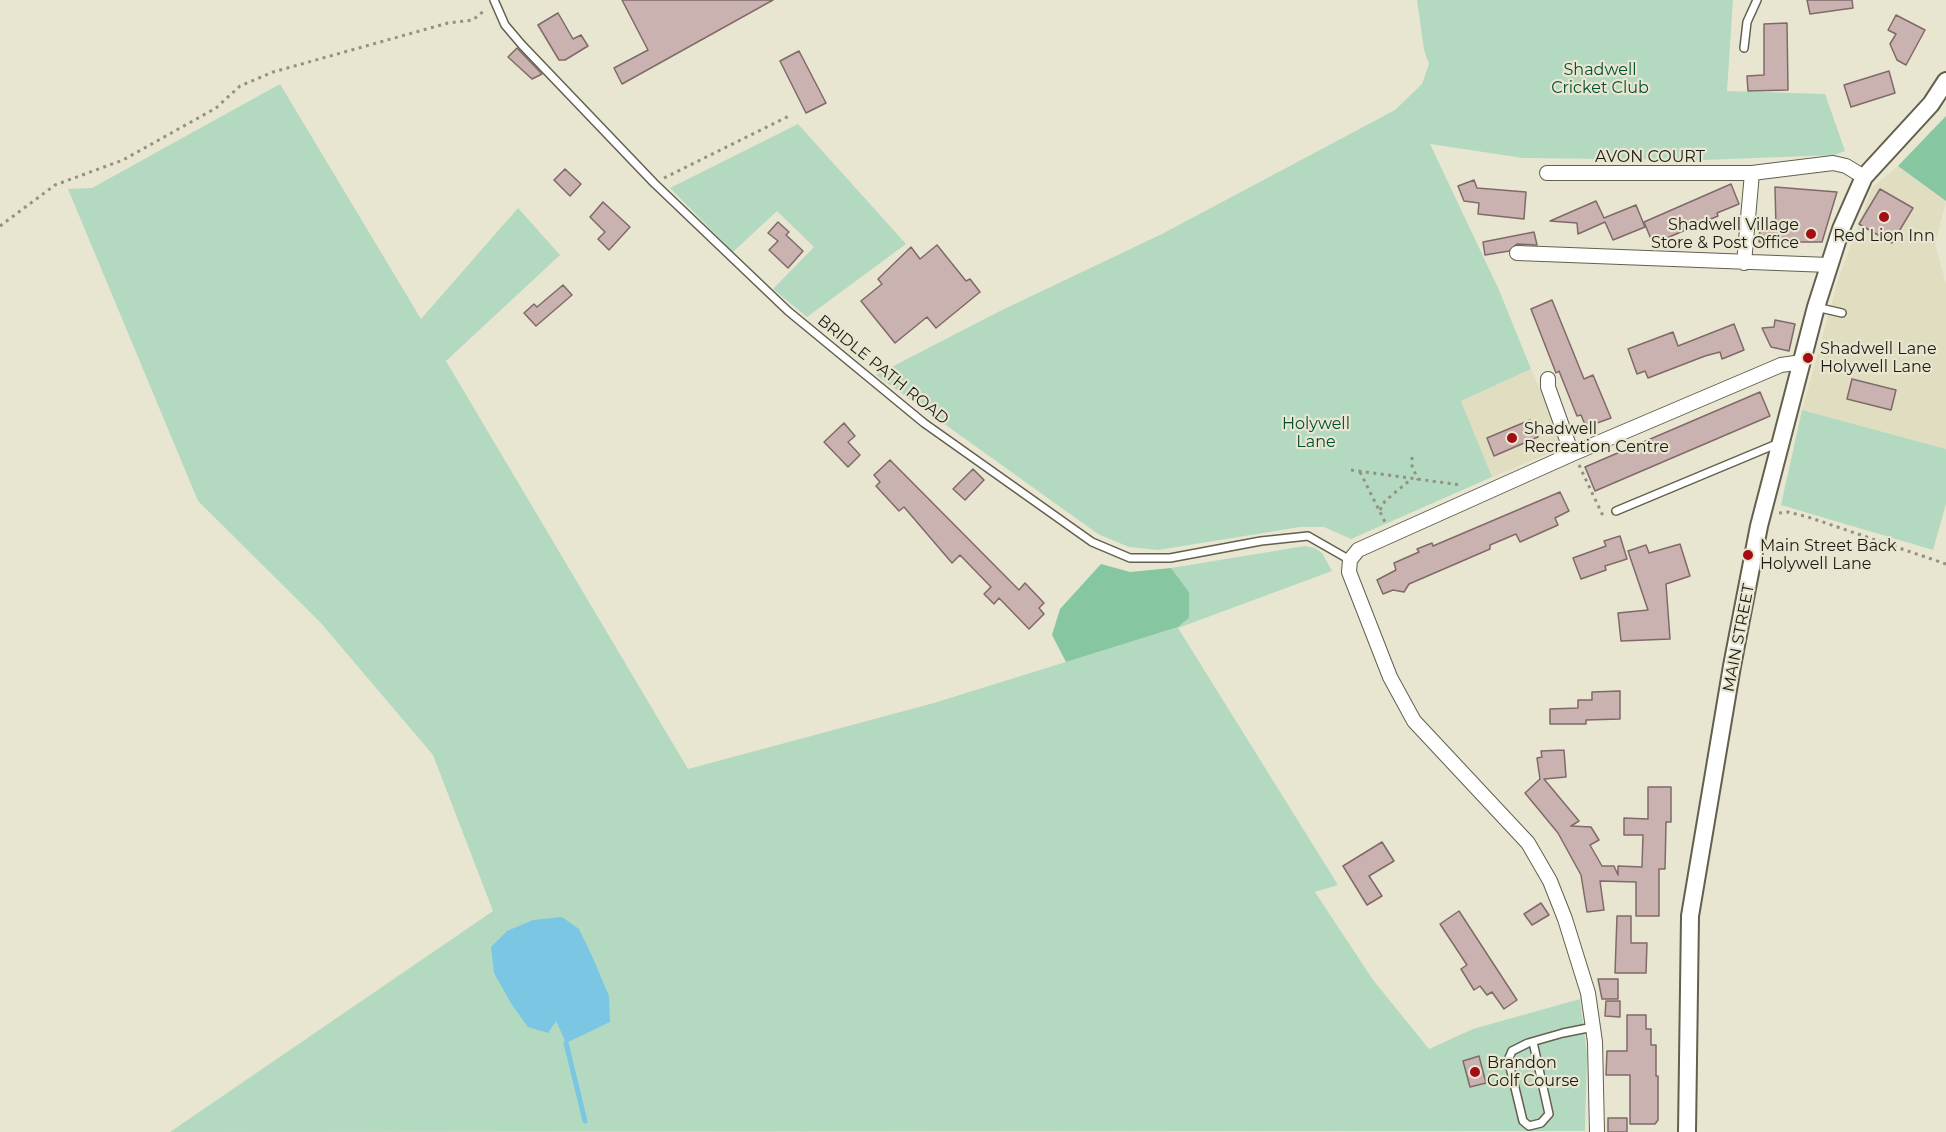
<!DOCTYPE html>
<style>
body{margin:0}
canvas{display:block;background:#e8e5d0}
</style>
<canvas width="1946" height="1132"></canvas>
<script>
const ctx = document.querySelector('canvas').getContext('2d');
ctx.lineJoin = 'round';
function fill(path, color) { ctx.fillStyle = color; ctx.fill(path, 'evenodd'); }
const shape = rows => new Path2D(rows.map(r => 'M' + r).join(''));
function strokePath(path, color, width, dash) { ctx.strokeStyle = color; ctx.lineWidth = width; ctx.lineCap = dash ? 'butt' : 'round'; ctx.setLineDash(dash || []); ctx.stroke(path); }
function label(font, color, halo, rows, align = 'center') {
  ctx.font = font + ' Montserrat,sans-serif'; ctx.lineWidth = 4.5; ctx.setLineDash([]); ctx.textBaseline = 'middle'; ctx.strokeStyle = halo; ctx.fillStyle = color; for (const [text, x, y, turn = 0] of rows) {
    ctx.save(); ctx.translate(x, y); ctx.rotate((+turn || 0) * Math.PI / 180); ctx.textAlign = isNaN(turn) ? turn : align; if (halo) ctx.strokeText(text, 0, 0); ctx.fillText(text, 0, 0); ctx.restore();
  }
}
fill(shape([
 [1898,166,1946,201,1935,244,1946,284,1946,449,1802,410,1839,277,1872,188],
 [1531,369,1564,447,1492,477,1461,401]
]), '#e1ddc0');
fill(shape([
 [1417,0,1733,0,1727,91,1825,94,1845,151,1834,155,1704,160,1523,158,1430,144,1499,290,1531,369,1461,401,1492,477,1351,539,1324,527,1300,527,1158,550,1129,547,1098,534,876,375,1000,311,1162,234,1395,110,1422,84,1429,64,1424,50],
 [280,84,421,319,518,208,560,255,446,361,688,769,934,703,1178,627,1189,618,1189,592,1171,568,1305,546,1315,548,1322,553,1332,571,1178,628,1338,885,1315,892,1373,980,1429,1049,1473,1029,1580,999,1587,1053,1585,1131,170,1132,493,911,433,755,320,622,198,501,68,189,92,188],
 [798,124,906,244,807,317,773,289,814,247,777,211,733,252,670,188],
 [1802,410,1946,449,1946,504,1933,550,1781,505]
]), '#b3dac1');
fill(shape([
 [1946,116,1946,201,1898,166],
 [1101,564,1130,572,1171,568,1189,592,1189,618,1178,627,1066,662,1052,635,1060,609]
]), '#86c6a0');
fill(shape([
 [562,917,579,929,592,956,609,996,610,1022,566,1043,556,1021,548,1033,528,1027,512,1005,494,973,491,947,507,931,533,920]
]), '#7bc6e3');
strokePath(shape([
 [566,1043,585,1121]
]), '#7bc6e3', 5);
const building = shape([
 [622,0,773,0,622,84,614,68,648,50,622,0],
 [1807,0,1852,0,1853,8,1810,14,1807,0],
 [558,13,573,39,581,35,588,46,565,60,559,60,538,25,558,13],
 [1896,15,1925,30,1906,65,1897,60,1890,44,1896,34,1888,30,1896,15],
 [1787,23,1788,90,1748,91,1747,76,1764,75,1764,24,1787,23],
 [517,48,518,49,542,74,532,79,508,57,517,48],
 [799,51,826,103,806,113,780,61,799,51],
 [1889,71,1895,93,1851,107,1844,85,1889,71],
 [565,169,581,184,570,196,554,180,565,169],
 [1474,180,1477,188,1526,192,1524,219,1478,214,1479,203,1464,201,1458,186,1474,180],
 [1731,184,1739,204,1717,213,1718,216,1653,244,1644,222,1731,184],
 [1775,187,1837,192,1822,242,1759,242,1760,228,1776,228,1775,187],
 [1880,189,1913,208,1892,243,1859,224,1880,189],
 [1596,201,1604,218,1636,205,1645,227,1613,240,1605,222,1578,234,1577,223,1550,221,1596,201],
 [603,202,630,227,609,250,598,239,605,232,590,217,603,202],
 [778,222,789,232,786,235,803,251,788,268,769,250,778,241,768,233,778,222],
 [1534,232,1537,245,1517,244,1509,251,1485,255,1483,242,1534,232],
 [937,245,966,281,970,279,980,292,936,328,927,317,895,343,861,301,882,284,878,279,911,247,920,259,937,245],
 [563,285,572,295,536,326,524,313,534,304,537,307,563,285],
 [1552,300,1584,379,1593,375,1611,418,1586,427,1581,415,1577,416,1559,371,1556,373,1531,309,1552,300],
 [1775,320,1795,324,1789,351,1771,347,1762,328,1774,327,1775,320],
 [1734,324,1744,350,1722,359,1720,352,1705,356,1648,378,1645,371,1637,374,1628,349,1673,332,1678,346,1734,324],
 [1852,379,1896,390,1891,410,1847,399,1852,379],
 [1760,392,1770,416,1595,491,1585,467,1760,392],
 [1530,420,1538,437,1494,456,1487,438,1530,420],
 [844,423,855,436,848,442,860,455,848,467,824,442,844,423],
 [890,460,1019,590,1025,583,1044,603,1039,608,1044,614,1029,629,999,598,994,604,984,594,991,587,960,555,952,563,904,507,899,511,876,486,880,482,874,475,890,460],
 [973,469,984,480,965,500,953,489,973,469],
 [1560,492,1569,511,1555,518,1558,525,1520,542,1516,534,1490,545,1490,549,1409,584,1404,592,1393,590,1383,594,1377,580,1396,570,1394,563,1419,552,1417,549,1432,543,1433,546,1560,492],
 [1620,536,1627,559,1605,566,1606,570,1581,579,1573,558,1606,546,1604,541,1620,536],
 [1680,544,1690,576,1666,584,1670,639,1621,641,1618,613,1648,610,1628,551,1646,545,1649,553,1680,544],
 [1620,691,1620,719,1586,720,1586,724,1550,724,1550,709,1578,708,1578,700,1592,700,1592,692,1620,691],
 [1564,750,1566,777,1544,779,1579,821,1571,826,1591,827,1599,840,1590,845,1602,866,1614,866,1618,875,1618,866,1642,867,1643,835,1624,835,1624,818,1648,819,1648,787,1671,787,1671,822,1666,822,1665,869,1659,869,1659,916,1636,916,1636,882,1600,881,1604,910,1587,912,1581,875,1558,833,1525,793,1540,779,1537,758,1542,757,1541,751,1564,750],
 [1382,842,1394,861,1369,876,1382,896,1367,905,1343,866,1382,842],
 [1541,903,1549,915,1532,925,1524,914,1541,903],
 [1459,911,1517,1000,1504,1009,1492,992,1487,995,1480,986,1474,990,1461,969,1467,965,1440,924,1459,911],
 [1617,916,1631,916,1631,943,1647,943,1646,973,1615,973,1617,916],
 [1598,979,1618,979,1618,999,1602,999,1598,979],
 [1606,1001,1620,1001,1620,1017,1605,1016,1606,1001],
 [1627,1015,1646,1015,1646,1029,1651,1029,1651,1045,1656,1045,1656,1076,1658,1076,1658,1120,1655,1124,1630,1124,1630,1075,1606,1075,1607,1051,1627,1051,1627,1015],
 [1479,1056,1486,1083,1470,1087,1463,1061,1479,1056],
 [1608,1118,1627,1118,1627,1132,1608,1132,1608,1118]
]);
fill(building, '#cab2b0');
strokePath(building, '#806a69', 1.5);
const service = shape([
 [494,0,505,25,522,45,654,183,788,311,924,423,1092,542,1130,558,1170,558,1261,541,1308,536,1350,560],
 [1744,48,1747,22,1757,0],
 [1816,307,1842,313],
 [1616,511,1779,443],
 [1533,1042,1549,1114,1541,1123,1529,1126,1523,1121,1510,1067,1509,1058,1512,1051,1528,1043,1563,1033,1593,1027]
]);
const minor = shape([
 [1547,173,1752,173,1833,163,1846,166,1864,177],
 [1517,253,1829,265],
 [1744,263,1752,173],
 [1548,379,1548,387,1572,454],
 [1597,1132,1595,1042,1588,993,1565,919,1550,881,1528,843,1414,721,1390,677,1349,572,1350,560,1358,550,1572,454,1781,365,1802,362]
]);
const tertiary = shape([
 [1687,1132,1690,916,1732,666,1759,526,1816,307,1841,229,1864,177,1931,104,1946,81]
]);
strokePath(service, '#63604e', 10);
strokePath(minor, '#63604e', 16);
strokePath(tertiary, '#63604e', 20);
strokePath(shape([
 [664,178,789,116],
 [0,226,55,185,123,160,216,108,240,86,273,72,448,23,473,20,486,9],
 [1412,457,1412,466,1418,480],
 [1579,465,1603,516,1606,515],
 [1351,470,1461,485],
 [1360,472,1385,522],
 [1380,510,1385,501,1410,480],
 [1779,513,1788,512,1808,517,1946,564]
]), '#939181', 3, [3, 4.5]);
strokePath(service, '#fff', 7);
strokePath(minor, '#fff', 14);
strokePath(tertiary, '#fff', 16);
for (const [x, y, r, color] of [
 [1884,217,6,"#a40d13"],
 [1811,234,6,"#a40d13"],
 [1808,358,6,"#a40d13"],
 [1512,438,6,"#a40d13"],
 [1748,555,6,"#a40d13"],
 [1475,1072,6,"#a40d13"]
]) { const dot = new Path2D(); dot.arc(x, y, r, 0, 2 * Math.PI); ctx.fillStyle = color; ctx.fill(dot); strokePath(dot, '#e8e5d0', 2); }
label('16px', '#00522f', '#e8e5d0', [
 ["Shadwell",1600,70],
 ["Cricket Club",1600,88],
 ["Holywell",1316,424],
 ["Lane",1316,442]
]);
label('16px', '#1c1b13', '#e8e5d0', [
 ["AVON COURT",1650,157],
 ["BRIDLE PATH ROAD",883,370,39],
 ["MAIN STREET",1739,638,-79]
]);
label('16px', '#1c1b13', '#e8e5d0', [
 ["Shadwell Village",1799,225,"right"],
 ["Store & Post Office",1799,243,"right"],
 ["Red Lion Inn",1884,236,"center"],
 ["Shadwell Lane",1820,349],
 ["Holywell Lane",1820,367],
 ["Shadwell",1524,429],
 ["Recreation Centre",1524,447],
 ["Main Street Back",1760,546],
 ["Holywell Lane",1760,564],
 ["Brandon",1487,1063],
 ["Golf Course",1487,1081]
], 'left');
</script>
